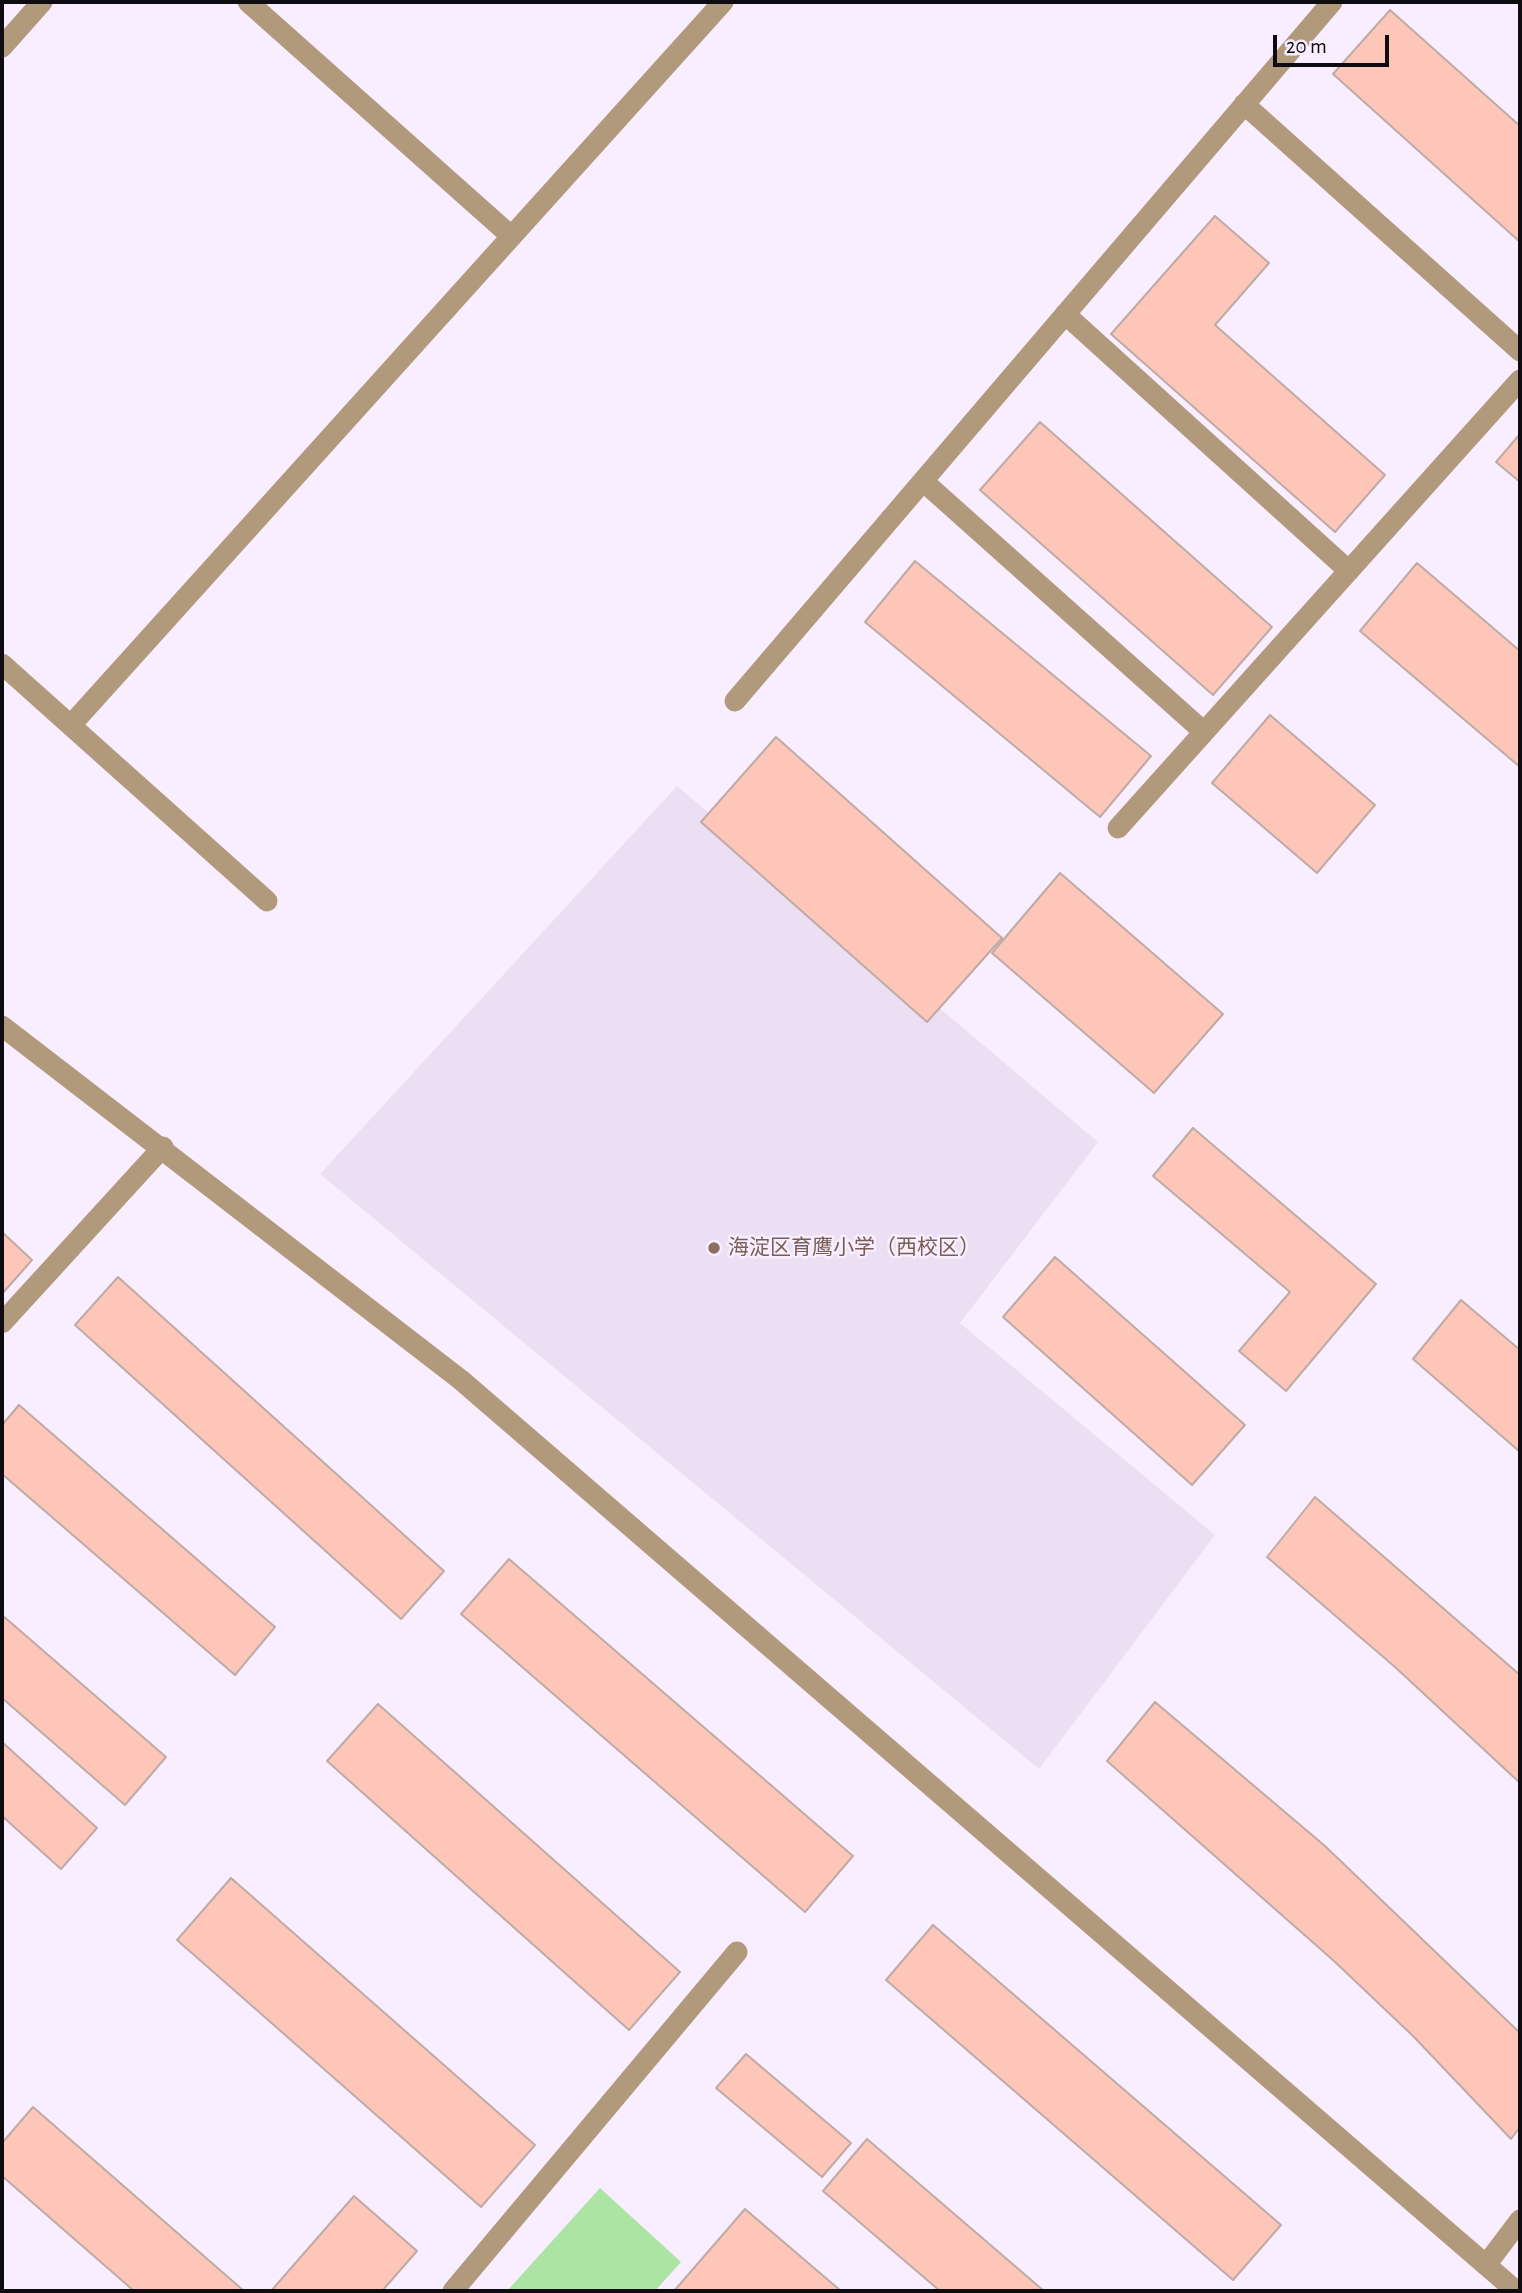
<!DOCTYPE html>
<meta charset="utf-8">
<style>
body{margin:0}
#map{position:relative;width:1522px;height:2293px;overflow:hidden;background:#f9eeff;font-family:"Alegreya Sans",sans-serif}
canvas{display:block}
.frame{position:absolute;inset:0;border:4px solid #0f0c11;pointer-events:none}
.scale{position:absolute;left:1273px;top:35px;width:116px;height:32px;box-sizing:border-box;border:4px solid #0f0c11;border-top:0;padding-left:9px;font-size:21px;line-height:24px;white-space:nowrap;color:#0f0c11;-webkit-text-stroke:5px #f9eeff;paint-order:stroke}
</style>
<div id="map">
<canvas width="1522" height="2293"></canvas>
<div class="frame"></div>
<div class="scale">20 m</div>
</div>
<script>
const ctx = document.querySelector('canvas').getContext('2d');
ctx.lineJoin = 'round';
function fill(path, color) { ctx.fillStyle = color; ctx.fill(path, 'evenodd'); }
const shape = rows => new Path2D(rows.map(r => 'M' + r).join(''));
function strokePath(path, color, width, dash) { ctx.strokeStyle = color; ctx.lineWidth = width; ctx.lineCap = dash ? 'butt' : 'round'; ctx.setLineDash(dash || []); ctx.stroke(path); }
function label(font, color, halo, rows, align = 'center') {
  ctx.font = font + ' "Alegreya Sans","Noto Sans SC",sans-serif'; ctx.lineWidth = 5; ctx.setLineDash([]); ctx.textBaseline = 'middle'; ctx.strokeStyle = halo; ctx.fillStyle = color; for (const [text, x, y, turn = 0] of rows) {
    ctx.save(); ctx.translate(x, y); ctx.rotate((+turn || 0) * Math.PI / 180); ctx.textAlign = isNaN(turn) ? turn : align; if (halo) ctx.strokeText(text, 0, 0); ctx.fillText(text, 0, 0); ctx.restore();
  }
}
fill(shape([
 [677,786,1098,1142,960,1323,1215,1535,1039,1769,320,1174]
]), '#ecdff3');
fill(shape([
 [600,2188,681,2262,655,2291,507,2291]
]), '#ace4a3');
const building = shape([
 [1390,10,1520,126,1520,242,1333,74,1390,10],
 [1215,216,1269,263,1215,325,1385,475,1335,532,1111,334,1215,216],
 [1040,422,1272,627,1213,695,980,490,1040,422],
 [1520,434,1520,482,1496,462,1520,434],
 [915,561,1151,756,1100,817,865,622,915,561],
 [1417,563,1520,651,1520,767,1360,631,1417,563],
 [1270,715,1375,805,1317,873,1212,783,1270,715],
 [776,737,1002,938,927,1022,701,822,776,737],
 [1060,873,1223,1014,1154,1093,992,953,1060,873],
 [1193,1128,1376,1284,1286,1391,1239,1351,1290,1292,1153,1176,1193,1128],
 [2,1232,32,1260,2,1294,2,1232],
 [1055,1257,1245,1425,1192,1485,1003,1317,1055,1257],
 [118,1277,444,1571,401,1619,75,1325,118,1277],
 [1461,1300,1520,1350,1520,1452,1413,1359,1461,1300],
 [19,1405,275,1627,235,1675,2,1474,2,1425,19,1405],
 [1315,1497,1520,1675,1520,1783,1395,1667,1267,1557,1315,1497],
 [509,1559,853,1856,805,1912,461,1614,509,1559],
 [2,1615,166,1757,125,1805,2,1698,2,1615],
 [1155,1702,1325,1846,1520,2033,1520,2127,1511,2139,1413,2036,1334,1961,1107,1761,1155,1702],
 [378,1704,680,1972,629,2030,327,1761,378,1704],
 [2,1742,97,1828,61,1869,2,1816,2,1742],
 [231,1878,535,2145,481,2207,177,1940,231,1878],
 [933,1925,1281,2225,1233,2280,886,1980,933,1925],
 [746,2054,851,2143,822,2177,716,2088,746,2054],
 [33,2107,244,2291,134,2291,2,2176,2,2143,33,2107],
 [867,2139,1044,2291,940,2291,823,2191,867,2139],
 [354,2196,417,2251,382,2291,271,2291,354,2196],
 [745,2209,841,2291,674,2291,745,2209]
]);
fill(building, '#fdc6b9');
strokePath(building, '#bfaba6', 2);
strokePath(shape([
 [248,2,511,236],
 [2,47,42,2],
 [1244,104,1520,351],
 [1065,314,1349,571],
 [923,481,1204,732],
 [2,664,267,901],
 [735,701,1332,2],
 [71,725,723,2],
 [1118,828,1520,380],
 [2,1026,461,1380,1516,2291],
 [2,1323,163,1147],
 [1486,2265,1520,2220],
 [453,2291,737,1952]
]), '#b1997c', 21);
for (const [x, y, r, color] of [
 [714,1248,7,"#8d6e63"]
]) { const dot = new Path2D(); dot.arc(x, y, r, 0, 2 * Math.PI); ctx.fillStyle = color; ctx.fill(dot); strokePath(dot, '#f9eeff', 2.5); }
label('21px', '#785e54', '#f9eeff', [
 ["海淀区育鹰小学（西校区）",728,1248]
], 'left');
</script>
